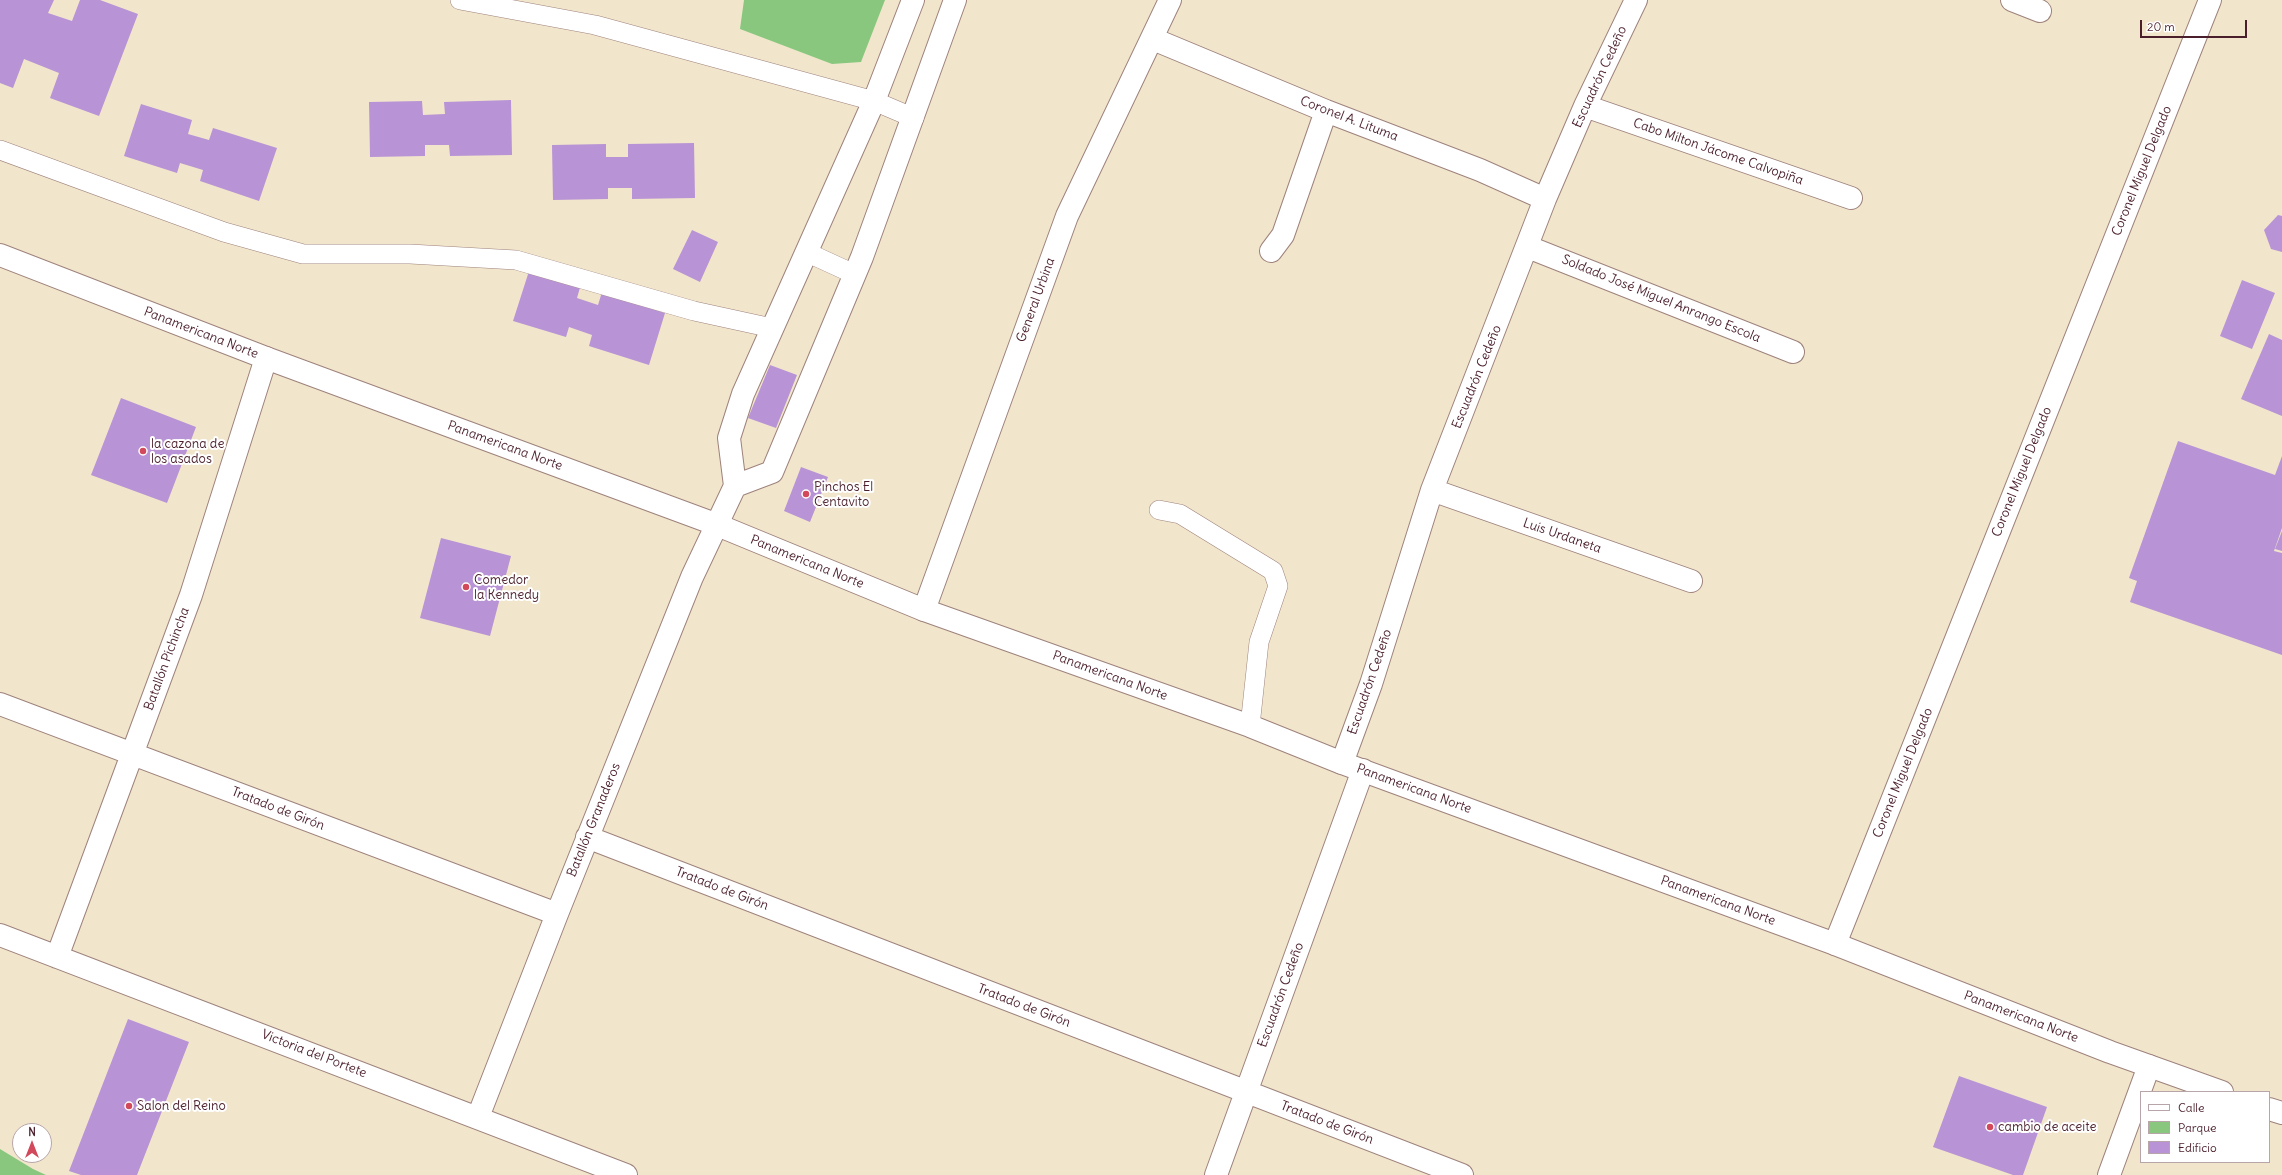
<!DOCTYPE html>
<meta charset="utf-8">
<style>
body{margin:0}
#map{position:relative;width:2282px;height:1175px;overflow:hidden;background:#f1e6cc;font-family:Delius,sans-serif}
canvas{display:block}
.legend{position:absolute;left:2140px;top:1091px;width:130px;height:72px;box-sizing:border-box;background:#fff;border:1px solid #b7a5aa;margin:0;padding:5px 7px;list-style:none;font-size:12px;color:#4a1f2b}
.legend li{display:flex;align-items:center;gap:8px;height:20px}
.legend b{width:20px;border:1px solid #b7a5aa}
.north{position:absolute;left:12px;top:1123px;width:40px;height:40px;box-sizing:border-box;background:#fff;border:1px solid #b7a5aa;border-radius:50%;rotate:0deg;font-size:11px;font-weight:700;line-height:16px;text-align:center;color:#4a1f2b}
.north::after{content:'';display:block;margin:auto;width:14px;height:18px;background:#d1495b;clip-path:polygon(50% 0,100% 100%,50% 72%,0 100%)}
.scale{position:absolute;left:2140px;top:20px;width:107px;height:18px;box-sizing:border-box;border:2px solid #4a1f2b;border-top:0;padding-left:5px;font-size:12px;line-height:14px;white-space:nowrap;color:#4a1f2b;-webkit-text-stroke:3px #fff;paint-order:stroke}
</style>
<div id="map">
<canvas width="2282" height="1175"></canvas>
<ul class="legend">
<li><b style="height:5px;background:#fff"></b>Calle</li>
<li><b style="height:11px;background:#89c77e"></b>Parque</li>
<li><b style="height:11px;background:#b893d5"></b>Edificio</li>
</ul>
<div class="north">N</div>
<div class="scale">20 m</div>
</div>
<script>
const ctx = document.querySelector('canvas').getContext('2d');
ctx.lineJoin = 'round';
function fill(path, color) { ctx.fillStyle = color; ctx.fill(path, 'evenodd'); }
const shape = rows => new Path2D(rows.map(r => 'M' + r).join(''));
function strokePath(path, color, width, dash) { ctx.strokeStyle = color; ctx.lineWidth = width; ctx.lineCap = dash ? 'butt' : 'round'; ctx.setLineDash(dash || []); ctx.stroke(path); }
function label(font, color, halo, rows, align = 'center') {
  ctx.font = font + ' Delius,sans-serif'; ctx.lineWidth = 4; ctx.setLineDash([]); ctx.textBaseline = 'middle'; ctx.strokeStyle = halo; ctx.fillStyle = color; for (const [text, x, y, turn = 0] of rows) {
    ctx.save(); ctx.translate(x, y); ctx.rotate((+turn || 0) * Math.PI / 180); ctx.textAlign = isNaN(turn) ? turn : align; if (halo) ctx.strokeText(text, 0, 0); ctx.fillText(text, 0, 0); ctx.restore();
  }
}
fill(shape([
 [744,0,885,0,861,62,832,64,740,29],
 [0,1149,33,1169,46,1175,0,1175]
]), '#89c77e');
fill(shape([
 [0,0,54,0,48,13,72,21,80,0,100,0,138,14,99,116,50,98,59,73,24,59,13,88,0,83],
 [511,100,512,155,450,156,449,145,425,145,425,156,370,157,369,102,422,101,423,115,445,114,444,102],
 [141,104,192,120,188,134,209,140,213,128,277,148,259,201,200,181,203,170,180,163,177,173,124,156],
 [694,143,695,198,632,199,632,188,608,188,608,199,553,200,552,145,606,144,606,157,628,157,628,144],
 [2278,215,2282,216,2282,252,2271,249,2264,230],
 [692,230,718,242,700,282,673,269],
 [530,268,581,284,577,298,598,305,602,292,665,313,649,365,589,346,592,335,569,327,566,337,513,321],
 [2242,280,2275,293,2252,349,2220,336],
 [2269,334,2282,340,2282,416,2241,399],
 [770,365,797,375,776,428,748,418],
 [121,398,196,427,167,503,91,475],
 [2178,441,2275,475,2282,456,2282,528,2274,551,2282,553,2282,655,2130,602,2137,581,2129,578],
 [801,467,828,477,810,522,784,511],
 [2282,531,2282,551,2275,549],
 [441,538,511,556,490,636,420,618],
 [128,1019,189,1042,137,1175,81,1175,69,1171],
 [1959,1076,2047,1107,2023,1175,2013,1175,1933,1147]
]), '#b893d5');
const service = shape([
 [460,0,595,25,874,101,914,118],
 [0,150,224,232,303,254,410,254,516,260,694,311,772,328],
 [806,252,854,274],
 [1159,510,1180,514,1273,571,1278,586,1259,642,1250,726]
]);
const minor = shape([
 [2012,0,2040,11],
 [1153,39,1326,111,1480,170,1545,199],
 [1585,106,1851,198],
 [1528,247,1793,352],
 [1271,251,1283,235,1326,111],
 [735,486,772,472,862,257,955,0],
 [1432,490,1691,581],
 [924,610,1067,216,1170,0],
 [0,704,557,914],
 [1342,763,1371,684,1432,490,1545,199,1585,106,1636,0],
 [587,837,1462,1175],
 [0,935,626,1175],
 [1835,944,2210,0],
 [57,957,191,595,266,358],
 [478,1117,557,914,692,577,735,486,729,438,743,394,874,101,913,0],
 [1216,1175,1363,770],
 [2109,1175,2149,1066]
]);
const secondary = shape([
 [0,255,266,358,715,524,924,610,1250,726,1342,763,1835,944,2110,1052,2222,1092],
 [2269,1109,2282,1113]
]);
strokePath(service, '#9e827c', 20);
strokePath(minor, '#9e827c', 24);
strokePath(secondary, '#9e827c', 24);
strokePath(service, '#fff', 19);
strokePath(minor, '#fff', 22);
strokePath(secondary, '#fff', 22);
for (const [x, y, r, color] of [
 [143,451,4,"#d1495b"],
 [806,494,4,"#d1495b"],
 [466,587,4,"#d1495b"],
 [129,1106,4,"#d1495b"],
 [1990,1127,4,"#d1495b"]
]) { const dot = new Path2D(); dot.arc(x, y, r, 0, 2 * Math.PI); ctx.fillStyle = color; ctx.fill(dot); strokePath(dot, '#fff', 1.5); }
label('13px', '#4a1f2b', '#fff', [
 ["Escuadrón Cedeño",1600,77,-65],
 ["Coronel A. Lituma",1349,119,21],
 ["Cabo Milton Jácome Calvopiña",1718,152,19],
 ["Coronel Miguel Delgado",2142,171,-68],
 ["Soldado José Miguel Anrango Escola",1661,299,22],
 ["General Urbina",1036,300,-70],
 ["Panamericana Norte",201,333,21],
 ["Escuadrón Cedeño",1477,377,-68],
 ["Panamericana Norte",505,446,20],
 ["Coronel Miguel Delgado",2022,472,-68],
 ["Luis Urdaneta",1562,536,19],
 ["Panamericana Norte",807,562,22],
 ["Batallón Pichincha",167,659,-70],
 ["Panamericana Norte",1110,676,20],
 ["Escuadrón Cedeño",1370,682,-71],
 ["Coronel Miguel Delgado",1903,773,-68],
 ["Panamericana Norte",1414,789,20],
 ["Tratado de Girón",278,809,21],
 ["Batallón Granaderos",594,820,-68],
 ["Tratado de Girón",722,889,21],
 ["Panamericana Norte",1718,901,20],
 ["Escuadrón Cedeño",1281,995,-70],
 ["Tratado de Girón",1024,1006,21],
 ["Panamericana Norte",2021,1017,21],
 ["Victoria del Portete",314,1054,21],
 ["Tratado de Girón",1327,1123,21]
]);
label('13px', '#4a1f2b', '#fff', [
 ["la cazona de",151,444],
 ["los asados",151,459],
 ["Pinchos El",814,487],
 ["Centavito",814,502],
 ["Comedor",474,580],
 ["la Kennedy",474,595],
 ["Salon del Reino",137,1106],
 ["cambio de aceite",1998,1127]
], 'left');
</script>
